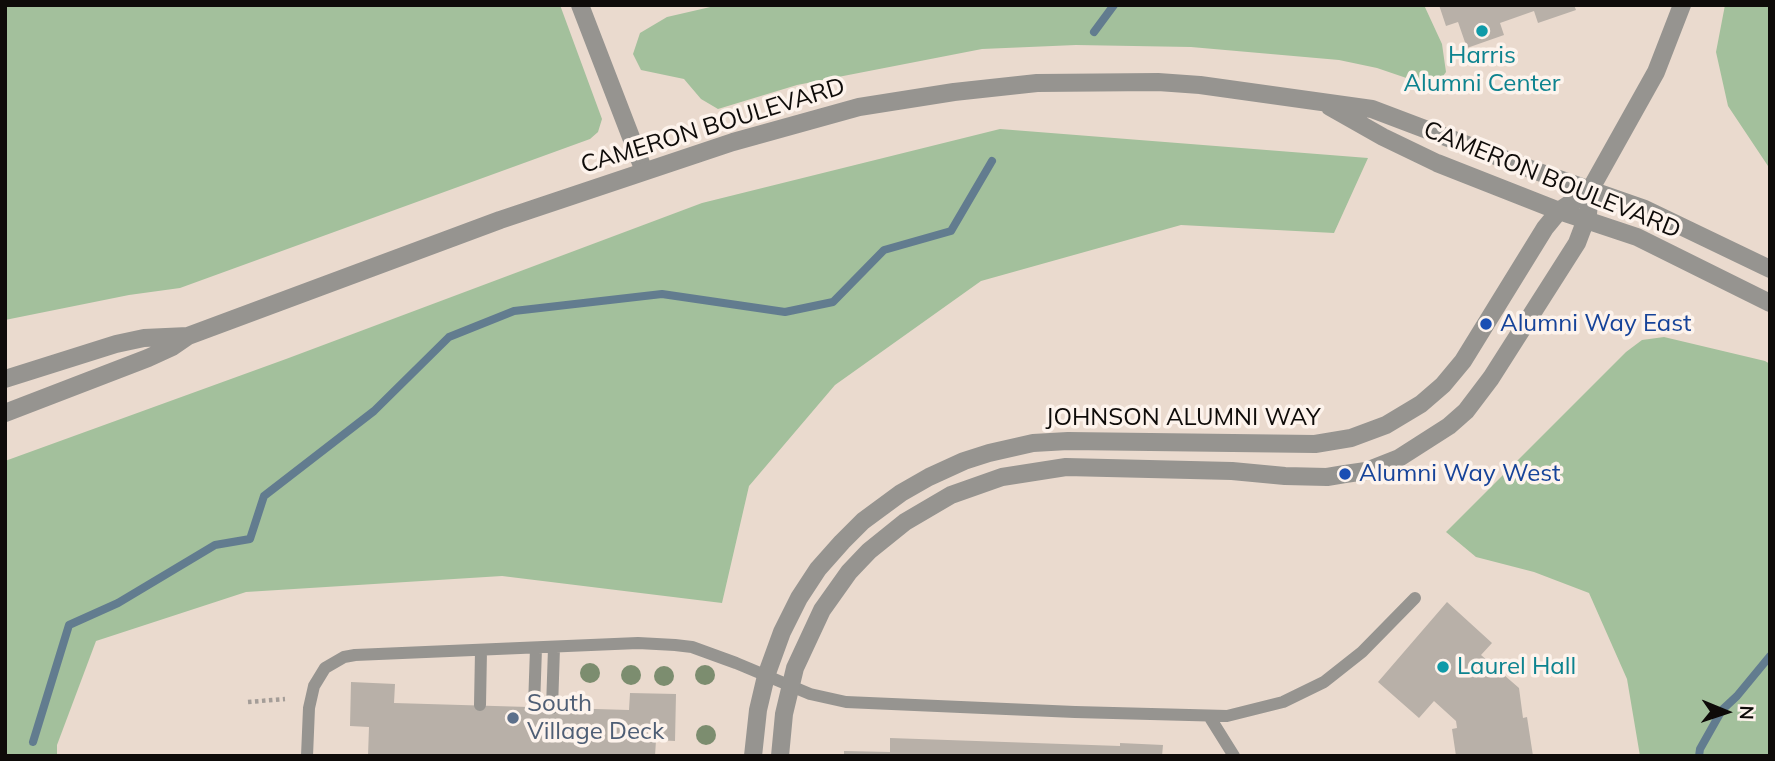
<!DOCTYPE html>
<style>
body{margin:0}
#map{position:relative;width:1775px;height:761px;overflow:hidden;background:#f0e6df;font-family:Mulish,sans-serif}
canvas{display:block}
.frame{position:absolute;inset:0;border:7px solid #0e0b09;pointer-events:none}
.north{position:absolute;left:1691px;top:677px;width:70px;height:70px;-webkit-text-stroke:5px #fdf3ec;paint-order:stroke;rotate:92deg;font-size:19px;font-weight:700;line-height:28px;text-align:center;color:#0e0b09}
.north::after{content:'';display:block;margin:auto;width:24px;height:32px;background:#0e0b09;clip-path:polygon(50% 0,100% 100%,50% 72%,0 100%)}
</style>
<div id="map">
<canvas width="1775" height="761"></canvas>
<div class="frame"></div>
<div class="north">N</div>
</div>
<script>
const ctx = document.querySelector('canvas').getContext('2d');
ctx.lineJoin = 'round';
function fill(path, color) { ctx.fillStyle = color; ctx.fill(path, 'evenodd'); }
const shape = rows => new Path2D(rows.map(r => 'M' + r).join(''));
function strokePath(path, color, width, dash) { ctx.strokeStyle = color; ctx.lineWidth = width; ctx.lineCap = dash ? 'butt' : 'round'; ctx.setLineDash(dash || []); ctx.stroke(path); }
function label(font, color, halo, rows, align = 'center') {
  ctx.font = font + ' Mulish,sans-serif'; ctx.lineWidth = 7; ctx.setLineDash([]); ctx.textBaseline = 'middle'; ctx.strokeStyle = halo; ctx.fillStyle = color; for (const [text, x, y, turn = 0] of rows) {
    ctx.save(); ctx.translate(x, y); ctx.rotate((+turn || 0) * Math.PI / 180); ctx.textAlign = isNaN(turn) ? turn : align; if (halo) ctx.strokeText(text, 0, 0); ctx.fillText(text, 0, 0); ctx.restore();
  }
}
fill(shape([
 [5,5,1770,5,1770,756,5,756]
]), '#eadace');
fill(shape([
 [5,5,560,5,602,119,598,132,590,139,180,288,129,295,5,320],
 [719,5,1424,5,1442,44,1446,72,1438,83,1424,84,1377,68,1339,60,1191,47,1076,45,982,49,797,85,718,109,701,99,684,79,641,70,633,54,640,33,667,17],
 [1725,5,1770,5,1770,169,1728,106,1716,52],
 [1000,129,1368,158,1334,233,1181,225,981,281,835,385,749,486,722,603,502,576,246,592,96,641,57,745,57,756,5,756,5,461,286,359,702,203],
 [1664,337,1765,361,1770,364,1770,756,1640,756,1627,679,1589,593,1534,572,1476,557,1446,532,1626,352,1642,340]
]), '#a3c09c');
strokePath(shape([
 [1094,32,1114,5],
 [33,742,69,625,118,603,215,545,250,539,264,496,374,411,449,337,514,311,662,294,785,312,833,302,884,250,951,231,992,161],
 [1699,756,1700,749,1722,710,1737,696,1770,656]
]), '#627c8f', 8);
fill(shape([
 [1439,5,1574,5,1576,10,1538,23,1534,11,1500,23,1504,35,1467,48,1458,22,1446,26],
 [1447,602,1492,643,1481,655,1519,688,1523,718,1527,717,1533,756,1456,756,1452,729,1457,728,1456,721,1434,701,1419,718,1378,682],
 [351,682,395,684,394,703,629,710,630,693,676,694,675,741,656,740,655,756,368,756,369,727,350,726],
 [890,738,1120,746,1120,743,1163,745,1162,756,844,756,844,751,890,752]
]), '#b8b0a8');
strokePath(shape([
 [248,702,285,699]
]), '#a49d98', 4.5, [3.5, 3.5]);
strokePath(shape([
 [480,705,481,651],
 [534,707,536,648],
 [552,708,554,648],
 [1209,716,1234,756],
 [307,756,309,708,314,686,325,668,344,657,355,655,638,643,675,645,692,647,736,663,810,694,846,702,1075,712,1227,716,1283,702,1324,682,1362,652,1415,598]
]), '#969490', 12);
strokePath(shape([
 [580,5,644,171]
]), '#969490', 18);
strokePath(shape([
 [1330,107,1383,137,1437,163,1559,211,1637,237,1770,303],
 [5,379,116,344,144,338,188,336],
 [5,413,148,358,172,347,188,336,500,220,733,142,859,107,954,92,1037,83,1158,82,1200,85,1372,109,1533,170,1645,209,1770,269],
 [753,756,758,710,766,676,782,632,799,598,818,569,842,542,863,521,901,493,929,477,964,461,989,453,1033,443,1068,441,1315,444,1351,438,1386,425,1421,404,1443,385,1463,361,1545,228,1559,211,1590,190],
 [780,756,784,714,795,668,822,610,849,572,869,551,905,522,951,495,1002,477,1066,467,1232,471,1285,476,1327,477,1345,474,1366,471,1399,458,1449,426,1466,411,1491,378,1577,243,1588,214,1590,190,1656,72,1682,5]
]), '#969490', 18);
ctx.fillStyle = '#7c8d6f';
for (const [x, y] of [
 [590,673],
 [631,675],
 [705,675],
 [664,676],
 [706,735]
]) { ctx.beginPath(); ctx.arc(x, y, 10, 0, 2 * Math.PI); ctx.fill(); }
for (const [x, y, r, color] of [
 [1482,31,7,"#0f9aa8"],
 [1486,324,7,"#1a4fb4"],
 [1345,474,7,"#1a4fb4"],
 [1443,667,7,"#0f9aa8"],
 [513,718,7,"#5c6f8a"]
]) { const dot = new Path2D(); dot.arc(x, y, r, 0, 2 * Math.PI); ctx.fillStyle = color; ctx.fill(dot); strokePath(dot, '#fdf3ec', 2.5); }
label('24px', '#0d838f', '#fdf3ec', [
 ["Harris",1482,56],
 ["Alumni Center",1482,84],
 ["Laurel Hall",1457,667,"left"]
]);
label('24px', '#0e0b09', '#fdf3ec', [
 ["CAMERON BOULEVARD",713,126,-17],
 ["CAMERON BOULEVARD",1552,180,22],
 ["JOHNSON ALUMNI WAY",1183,418]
]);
label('24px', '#164399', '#fdf3ec', [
 ["Alumni Way East",1500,324],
 ["Alumni Way West",1359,474]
], 'left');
label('24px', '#4e5e75', '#fdf3ec', [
 ["South",527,704],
 ["Village Deck",527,732]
], 'left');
</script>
